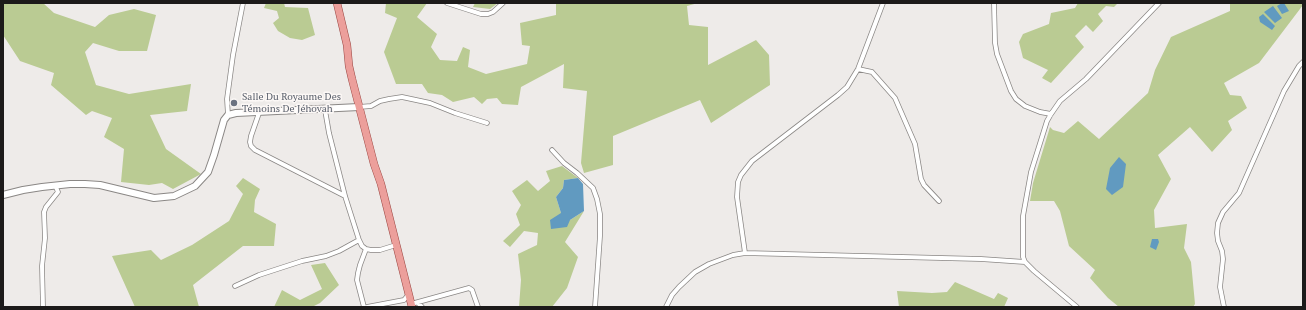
<!DOCTYPE html>
<meta charset="utf-8">
<style>
body{margin:0}
#map{position:relative;width:1306px;height:310px;overflow:hidden;background:#eeebe9;font-family:"PT Serif",serif}
canvas{display:block}
.frame{position:absolute;inset:0;border:4px solid #1c1a1a;pointer-events:none}
</style>
<div id="map">
<canvas width="1306" height="310"></canvas>
<div class="frame"></div>
</div>
<script>
const ctx = document.querySelector('canvas').getContext('2d');
ctx.lineJoin = 'round';
function fill(path, color) { ctx.fillStyle = color; ctx.fill(path, 'evenodd'); }
const shape = rows => new Path2D(rows.map(r => 'M' + r).join(''));
function strokePath(path, color, width, dash) { ctx.strokeStyle = color; ctx.lineWidth = width; ctx.lineCap = dash ? 'butt' : 'round'; ctx.setLineDash(dash || []); ctx.stroke(path); }
function label(font, color, halo, rows, align = 'center') {
  ctx.font = font + ' "PT Serif",serif'; ctx.lineWidth = 3; ctx.setLineDash([]); ctx.textBaseline = 'middle'; ctx.strokeStyle = halo; ctx.fillStyle = color; for (const [text, x, y, turn = 0] of rows) {
    ctx.save(); ctx.translate(x, y); ctx.rotate((+turn || 0) * Math.PI / 180); ctx.textAlign = isNaN(turn) ? turn : align; if (halo) ctx.strokeText(text, 0, 0); ctx.fillText(text, 0, 0); ctx.restore();
  }
}
fill(shape([
 [3,3,43,3,54,13,95,27,109,15,134,9,156,15,147,51,119,51,93,43,85,52,96,85,129,94,191,84,187,111,150,115,166,149,201,174,173,189,162,183,149,185,121,182,124,149,104,137,112,118,92,111,86,115,51,85,54,73,20,61,3,35],
 [266,3,284,3,285,7,308,8,315,35,302,40,290,38,278,31,273,23,279,18,277,11,264,8],
 [386,3,427,3,417,17,437,34,431,47,440,60,457,61,463,47,470,50,468,67,486,74,527,64,530,46,522,45,520,23,556,15,556,3,698,3,687,6,689,25,708,27,708,65,756,40,769,55,770,85,711,123,700,100,613,136,613,165,584,173,581,163,587,91,563,88,564,64,521,87,518,105,502,104,497,98,487,99,482,104,474,97,453,102,442,95,428,93,422,84,396,84,384,52,397,18,385,13],
 [475,3,498,3,490,9,473,7],
 [1078,3,1118,3,1114,7,1106,6,1098,14,1103,21,1093,32,1086,25,1075,36,1084,47,1051,83,1042,78,1048,70,1023,58,1019,42,1023,34,1049,24,1051,13,1075,8],
 [1230,3,1303,3,1303,5,1259,63,1224,83,1230,95,1241,96,1247,108,1228,121,1232,130,1212,152,1190,127,1158,155,1171,179,1154,210,1155,228,1187,224,1184,248,1191,262,1195,304,1193,307,1119,307,1108,298,1090,278,1095,270,1069,246,1060,211,1054,201,1030,201,1033,183,1050,127,1053,130,1064,133,1078,121,1099,139,1148,93,1155,70,1171,37,1230,11],
 [562,166,578,178,564,180,563,188,556,197,561,213,570,220,584,211,565,242,578,257,567,288,552,307,519,307,521,280,518,254,537,245,538,233,524,231,510,247,503,241,520,225,516,214,521,205,512,191,527,180,538,191,550,181,546,171],
 [243,178,260,189,255,200,254,212,276,224,274,246,243,246,193,285,199,307,135,307,112,256,151,250,161,260,192,245,229,221,243,194,236,186],
 [325,263,339,285,320,303,312,307,274,307,282,290,300,300,322,289,311,265],
 [955,282,994,299,998,293,1008,298,1004,307,899,307,897,291,932,293,947,292]
]), '#bacb93');
fill(shape([
 [1282,3,1284,3,1289,11,1282,14,1277,6],
 [1273,6,1282,18,1275,23,1264,12],
 [1263,14,1275,26,1272,30,1260,22,1259,17],
 [1119,157,1126,164,1123,187,1112,195,1106,189,1110,168],
 [578,178,583,184,584,211,570,220,567,227,551,229,550,220,561,213,556,197,563,188,564,180],
 [1152,239,1158,239,1159,242,1156,250,1150,247]
]), '#619ac0');
const street = shape([
 [447,3,481,14,488,14,493,12,503,3],
 [994,3,995,43,997,54,1011,91,1016,99,1025,106,1040,112,1051,114],
 [858,69,872,72,895,98,915,144,921,179,924,185,939,201],
 [359,107,371,106,380,101,389,99,402,97,430,103,455,113,487,123],
 [325,110,329,133,345,196,359,240,362,246,366,249,371,250,380,250,396,245],
 [259,113,251,136,250,142,251,146,255,150,345,196],
 [228,115,227,99,233,55,243,3],
 [552,150,564,163,577,173,593,188,597,199,600,214,600,236,595,307],
 [745,253,737,197,738,182,741,175,752,161,838,95,847,87,858,69,883,3],
 [235,286,259,275,302,261,326,256,339,251,359,240],
 [418,303,422,307],
 [411,304,469,288,472,290,478,307],
 [43,307,42,266,45,238,44,212,46,207,58,192,55,185],
 [364,307,357,280,358,273,360,265,366,249],
 [367,307,404,300,409,294],
 [666,307,672,295,679,287,695,272,709,264,733,255,745,253,981,259,1025,262],
 [1077,307,1034,271,1025,262,1023,257,1023,216,1031,172,1047,121,1051,114,1060,101,1086,79,1159,3],
 [1224,307,1220,287,1223,259,1222,251,1218,241,1217,233,1218,223,1223,212,1239,193,1284,91,1299,66,1303,62]
]);
const secondary = shape([
 [3,195,23,190,42,187,70,184,85,184,100,185,154,198,174,196,195,186,208,172,214,155,224,120,228,115,236,113,359,107]
]);
const primary = shape([
 [337,3,347,45,349,66,352,79,374,164,381,184,412,307]
]);
strokePath(street, '#8a8785', 5.5);
strokePath(secondary, '#8a8785', 8);
strokePath(primary, '#9b4743', 8);
strokePath(street, '#fff', 4);
strokePath(secondary, '#fff', 6);
strokePath(primary, '#ec9f9b', 7);
for (const [x, y, r, color] of [
 [234,103,4,"#6b7280"]
]) { const dot = new Path2D(); dot.arc(x, y, r, 0, 2 * Math.PI); ctx.fillStyle = color; ctx.fill(dot); strokePath(dot, '#fcf8f6', 1.5); }
label('10px', '#5b616d', '#fcf8f6', [
 ["Salle Du Royaume Des",242,97],
 ["Témoins De Jéhovah",242,109]
], 'left');
</script>
